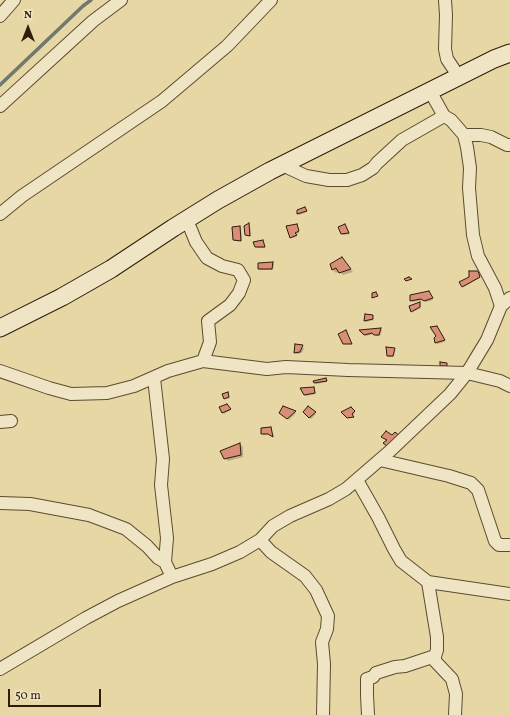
<!DOCTYPE html>
<style>
body{margin:0}
#map{position:relative;width:510px;height:715px;overflow:hidden;background:#e6d7a4;font-family:Vollkorn,serif}
canvas{display:block}
.north{position:absolute;left:8px;top:8px;width:40px;height:40px;-webkit-text-stroke:3px #efe5c4;paint-order:stroke;rotate:0deg;font-size:11px;font-weight:700;line-height:16px;text-align:center;color:#2f1c0b}
.north::after{content:'';display:block;margin:auto;width:14px;height:18px;background:#2f1c0b;clip-path:polygon(50% 0,100% 100%,50% 72%,0 100%)}
.scale{position:absolute;left:8px;top:689px;width:93px;height:18px;box-sizing:border-box;border:2px solid #2f1c0b;border-top:0;padding-left:5px;font-size:12px;line-height:14px;white-space:nowrap;color:#2f1c0b;-webkit-text-stroke:3px #efe5c4;paint-order:stroke}
</style>
<div id="map">
<canvas width="510" height="715"></canvas>
<div class="north">N</div>
<div class="scale">50 m</div>
</div>
<script>
const ctx = document.querySelector('canvas').getContext('2d');
ctx.lineJoin = 'round';
function fill(path, color) { ctx.fillStyle = color; ctx.fill(path, 'evenodd'); }
const shape = rows => new Path2D(rows.map(r => 'M' + r).join(''));
function strokePath(path, color, width, dash) { ctx.strokeStyle = color; ctx.lineWidth = width; ctx.lineCap = dash ? 'butt' : 'round'; ctx.setLineDash(dash || []); ctx.stroke(path); }
fill(shape([
 [306,210,307,212,299,215,298,214,298,211],
 [249,224,250,225,251,236,246,235],
 [297,225,299,233,296,235,297,237,292,238,291,237],
 [240,227,241,228,242,241,236,241,234,240],
 [339,227,346,227,350,234,343,235],
 [262,241,265,248,257,248,256,247],
 [345,262,353,272,343,275,339,271,336,273,333,270,331,264],
 [273,263,274,264,273,270,260,270,259,269],
 [479,273,480,278,464,287,463,286],
 [430,294,433,300,426,302,423,300,412,302,411,300],
 [420,303,421,308,413,312,411,307],
 [366,316,372,316,374,320,366,322,365,321],
 [437,327,445,342,437,344,436,342],
 [380,329,382,330,380,336,376,336,374,334,366,336,361,331],
 [296,345,304,348,302,353,297,354,295,353],
 [394,349,395,350,394,357,389,357,388,355],
 [326,379,327,382,316,384,315,383],
 [314,388,316,394,306,396,304,395],
 [228,393,230,398,226,399,223,395],
 [227,405,231,410,224,414,223,412],
 [283,407,295,412,296,413,289,420,282,414],
 [308,407,316,414,311,419,304,412],
 [351,408,355,413,352,416,354,418,349,418,343,412],
 [271,428,274,437,270,434,264,435,262,434],
 [240,444,243,447,243,457,228,461,225,458]
]), '#0003');
strokePath(shape([
 [0,85,83,6,91,0]
]), '#70796f', 3.5);
const building = shape([
 [305,207,307,211,297,214,297,210,305,207],
 [249,223,250,236,245,235,244,226,249,223],
 [297,224,299,231,295,233,297,235,290,238,286,226,297,224],
 [345,224,349,233,341,234,338,227,345,224],
 [240,226,241,241,233,240,232,227,240,226],
 [263,240,265,247,255,247,253,242,263,240],
 [342,257,351,269,339,273,336,268,332,270,330,264,342,257],
 [273,262,272,269,258,269,258,263,273,262],
 [469,271,478,271,480,277,462,287,459,282,469,277,469,271],
 [409,277,412,279,406,281,404,279,409,277],
 [429,291,433,298,424,301,421,299,410,301,410,295,429,291],
 [376,292,378,296,372,298,372,293,376,292],
 [420,302,420,307,411,312,409,306,420,302],
 [365,314,373,315,373,319,364,321,365,314],
 [437,326,445,340,435,343,434,338,436,336,430,327,437,326],
 [381,328,379,335,374,335,372,333,364,335,359,330,381,328],
 [346,330,352,344,343,344,338,334,346,330],
 [295,344,303,345,300,352,294,353,295,344],
 [386,347,395,348,393,356,387,356,386,347],
 [440,362,447,363,447,366,440,366,440,362],
 [326,378,327,381,314,383,313,381,326,378],
 [314,387,315,393,304,395,300,388,314,387],
 [228,392,229,397,224,399,222,394,228,392],
 [227,404,231,409,222,413,219,407,227,404],
 [283,406,296,411,287,419,279,413,283,406],
 [308,406,316,412,309,418,303,412,308,406],
 [351,407,355,411,352,414,354,417,347,418,341,412,351,407],
 [271,427,273,437,268,434,261,434,261,428,271,427],
 [386,431,392,435,395,432,400,436,389,448,383,443,387,440,381,437,386,431],
 [240,443,241,455,224,459,220,451,240,443]
]);
fill(building, '#d88e77');
strokePath(building, '#2f1c0b', 1);
const street = shape([
 [445,0,446,15,445,49,447,59,459,77],
 [0,16,14,0],
 [430,91,444,116,451,120,464,135,467,147,470,168,469,188,473,235,478,256,495,288,501,306],
 [0,106,93,21,121,0],
 [464,135,481,135,491,137,507,145,510,145],
 [282,165,306,176,329,180,347,180,362,175,373,168,377,163,402,140,444,116],
 [0,214,22,196,162,101,227,46,271,0],
 [187,220,196,242,207,258,222,266,238,270,244,280,239,293,230,305,208,321,210,342,203,361],
 [0,371,49,388,71,394,107,393,134,386,168,371,203,361,267,369,286,367,348,370,467,373,500,381,510,386],
 [154,378,163,459,161,485,167,538,165,562],
 [0,422,11,421],
 [380,460,449,476,471,483,478,490,495,541,499,545,510,545],
 [357,480,378,517,394,549,401,561,428,582,510,594],
 [0,503,30,504,89,515,126,529,147,546,158,558,165,562,172,577],
 [260,540,271,552,305,576,316,590,328,616,327,629,322,642,324,664,323,715],
 [428,582,437,637,437,650,435,656,435,661,452,679,456,694,455,715],
 [0,669,86,618,118,601,172,577,212,564,240,552,260,540,273,526,290,516,329,499,346,489,390,451,450,394,467,373,487,340,501,306,510,298],
 [368,715,367,695,367,679,373,677,376,673,395,667,405,666,435,656]
]);
const secondary = shape([
 [0,328,62,297,111,269,173,228,218,200,270,171,494,59,510,53]
]);
strokePath(street, '#5d4b31', 14);
strokePath(secondary, '#2f1c0b', 19);
strokePath(street, '#efe5c4', 12);
strokePath(secondary, '#efe5c4', 17);
</script>
